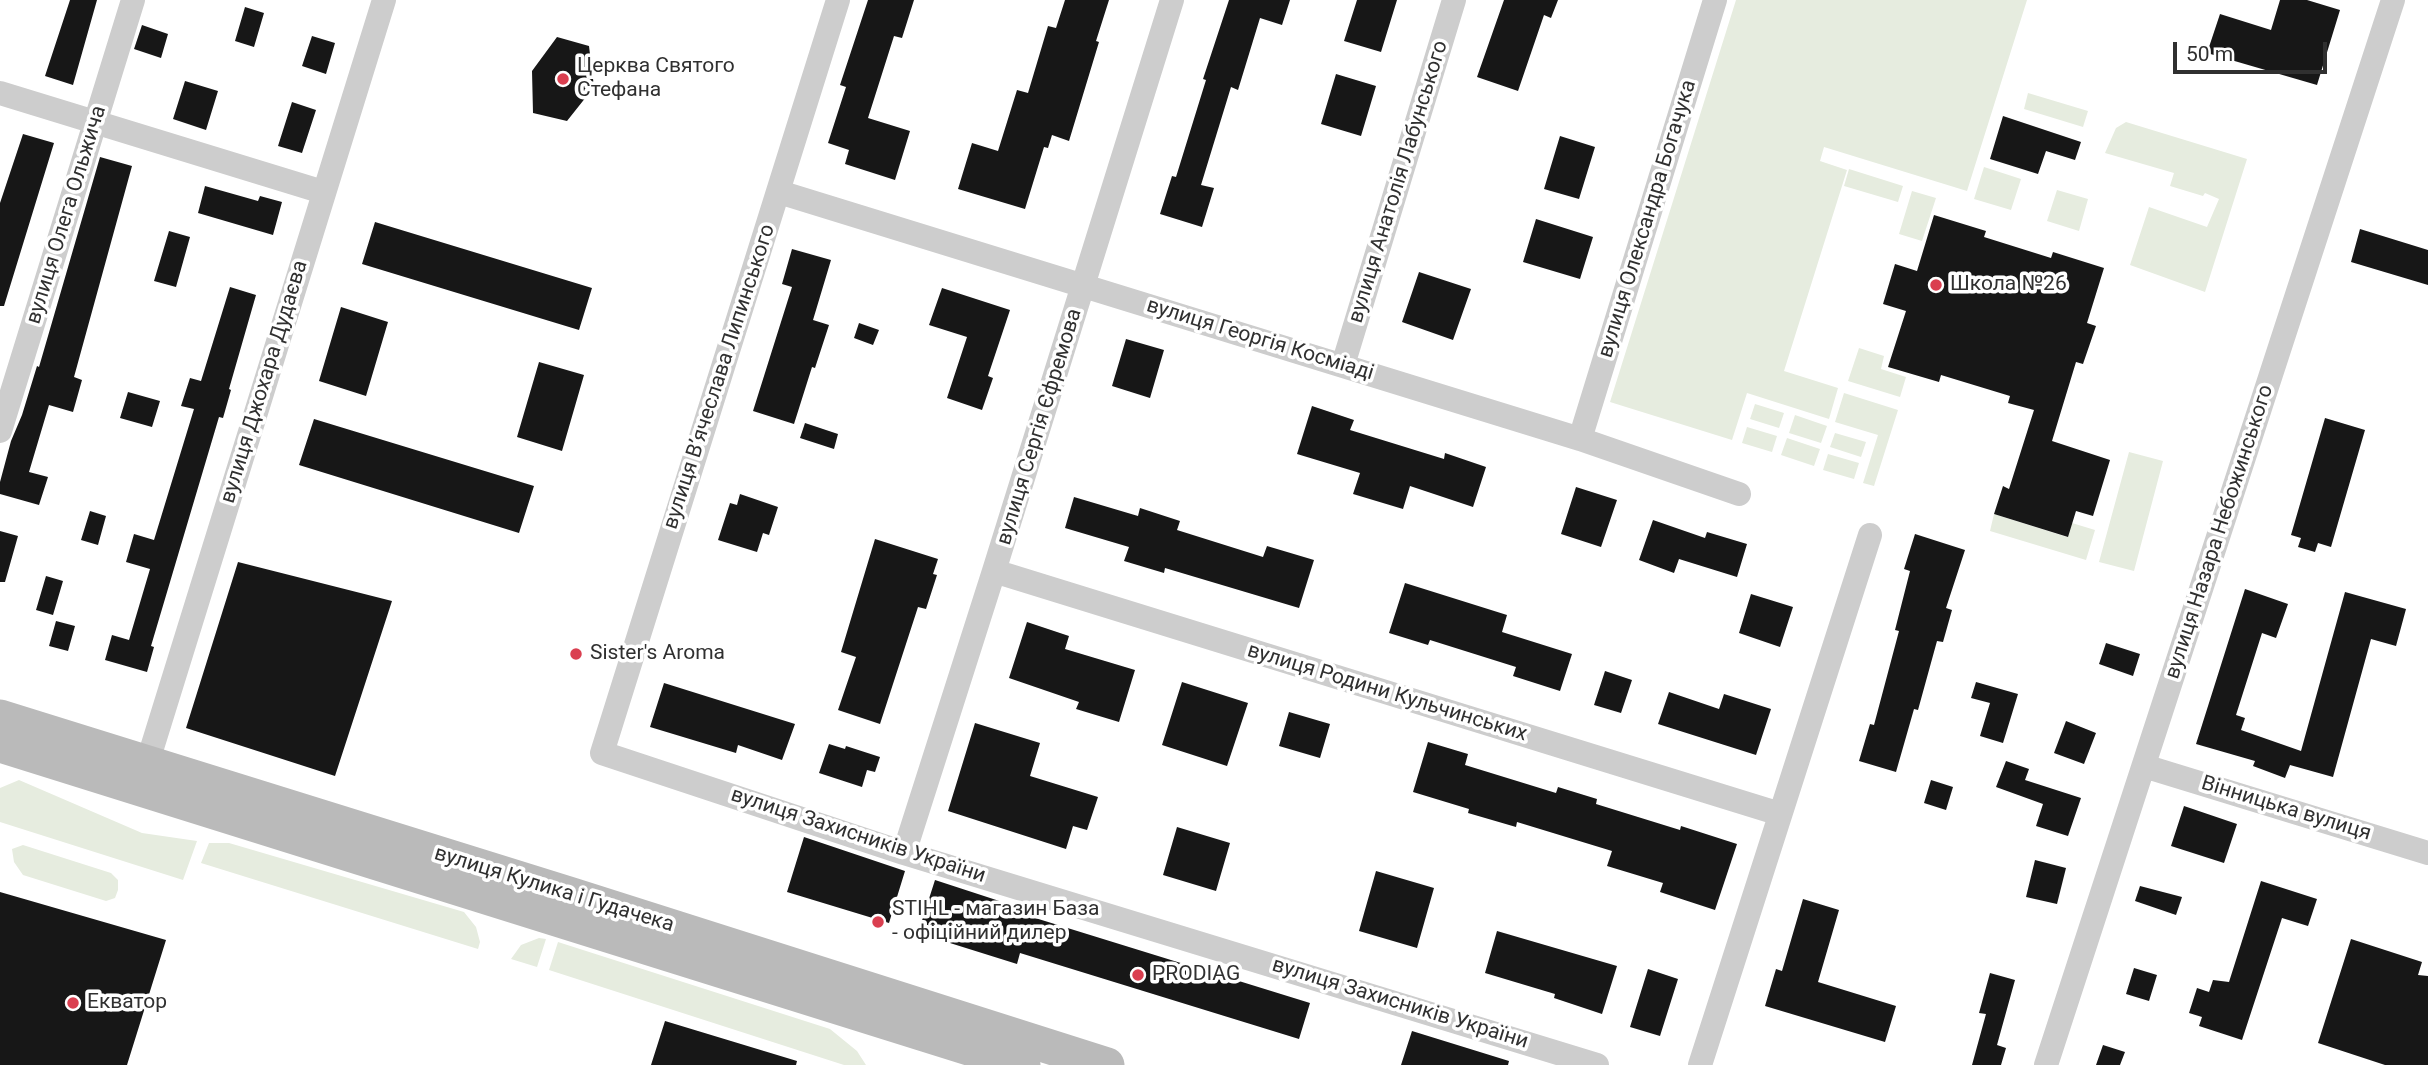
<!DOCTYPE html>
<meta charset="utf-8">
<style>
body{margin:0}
#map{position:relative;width:2428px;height:1065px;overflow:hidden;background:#fff;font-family:Roboto,sans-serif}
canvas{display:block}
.scale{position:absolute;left:2173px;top:42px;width:154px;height:32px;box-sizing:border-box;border:4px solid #303030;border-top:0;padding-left:9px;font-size:21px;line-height:24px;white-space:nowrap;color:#303030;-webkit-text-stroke:5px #fff;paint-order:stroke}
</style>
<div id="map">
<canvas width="2428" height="1065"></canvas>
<div class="scale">50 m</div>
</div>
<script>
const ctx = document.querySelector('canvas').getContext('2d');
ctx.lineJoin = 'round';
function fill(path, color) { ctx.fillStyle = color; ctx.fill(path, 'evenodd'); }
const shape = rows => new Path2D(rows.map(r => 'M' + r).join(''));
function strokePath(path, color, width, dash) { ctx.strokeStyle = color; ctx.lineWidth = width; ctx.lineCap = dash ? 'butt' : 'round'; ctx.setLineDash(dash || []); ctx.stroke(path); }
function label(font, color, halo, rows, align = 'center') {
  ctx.font = font + ' Roboto,sans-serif'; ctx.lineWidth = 7; ctx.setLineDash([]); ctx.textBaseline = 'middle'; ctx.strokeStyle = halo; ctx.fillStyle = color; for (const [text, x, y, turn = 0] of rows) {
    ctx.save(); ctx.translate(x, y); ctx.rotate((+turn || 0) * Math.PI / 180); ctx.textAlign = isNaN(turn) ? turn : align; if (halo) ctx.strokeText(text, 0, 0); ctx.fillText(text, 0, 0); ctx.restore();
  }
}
fill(shape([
 [1736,0,2027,0,1967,191,1824,147,1820,161,1847,170,1784,371,1838,388,1829,419,1747,393,1732,440,1610,402],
 [2028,93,2088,111,2083,127,2024,109],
 [2126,122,2247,159,2205,292,2130,265,2149,207,2207,227,2219,199,2205,193,2203,196,2170,186,2174,173,2105,153,2116,128],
 [1984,167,2021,179,2011,210,1974,199],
 [1849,169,1903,186,1898,202,1844,186],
 [2057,190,2088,199,2079,231,2047,221],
 [1912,191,1936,198,1922,241,1899,234],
 [1859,348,1884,356,1881,369,1906,377,1900,397,1848,381],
 [1844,393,1898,410,1874,486,1863,483,1878,435,1835,422],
 [1755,404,1784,413,1779,428,1750,419],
 [1795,415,1827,426,1821,443,1789,433],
 [1747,427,1777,436,1772,452,1742,443],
 [1835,433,1866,442,1861,457,1830,447],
 [1787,438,1820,449,1814,466,1781,455],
 [2129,452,2163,461,2134,571,2099,562],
 [1828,454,1859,463,1854,479,1823,470],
 [1994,514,2067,537,2072,523,2095,530,2086,560,1990,531],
 [19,780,142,833,197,841,183,880,0,822,0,788],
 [209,843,229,843,464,912,476,927,480,942,478,949,201,863],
 [23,845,111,873,118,880,118,890,115,898,106,901,23,875,14,862,12,849],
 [539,938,546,939,537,967,511,959,521,945],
 [558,942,830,1029,857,1051,866,1065,844,1065,549,970]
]), '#e6ecdf');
fill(shape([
 [70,0,97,0,73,85,45,76],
 [868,0,914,0,902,38,894,36,868,118,910,131,895,180,845,164,849,150,828,143,846,87,840,85],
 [1065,0,1109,0,1096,41,1099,42,1069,141,1052,135,1048,148,1044,147,1025,209,958,189,972,143,998,151,1017,90,1028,93,1048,26,1056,28],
 [1229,0,1290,0,1282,25,1260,18,1238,90,1231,87,1201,185,1214,188,1202,227,1160,214,1172,176,1176,177,1206,80,1203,79],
 [1357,0,1397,0,1381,52,1344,41],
 [1504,0,1558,0,1551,18,1544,15,1518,91,1477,77],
 [2280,0,2307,0,2340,10,2317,85,2207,53,2220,14,2271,30],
 [245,7,264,13,254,47,235,41],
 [142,25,168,34,161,58,134,49],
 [312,36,335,43,326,74,302,66],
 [557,37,589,46,594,87,567,121,533,113,532,71],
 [1336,74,1376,86,1361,136,1321,124],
 [185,81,218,91,206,130,173,119],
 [292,102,316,110,302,153,278,146],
 [2003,116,2081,142,2075,160,2046,151,2038,174,1990,159],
 [23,134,54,143,4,306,0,306,0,203],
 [1560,136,1595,147,1579,199,1544,189],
 [100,157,132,166,74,377,82,380,73,412,49,405,29,472,48,477,39,505,0,494,0,482,11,441,22,415,37,366,39,367],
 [205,186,258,201,260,196,282,202,273,235,198,213],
 [1934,215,1986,231,1984,237,2051,258,2053,252,2104,268,2087,323,2096,326,2083,364,2076,362,2052,441,2110,460,2093,516,2076,511,2068,537,1994,514,2003,486,2009,489,2034,410,2008,403,2010,396,1941,375,1939,382,1888,367,1906,311,1883,304,1895,264,1917,271],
 [1536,219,1593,237,1580,279,1523,262],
 [375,222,592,288,579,330,362,264],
 [2360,229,2428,250,2428,285,2351,262],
 [169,231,190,237,176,287,154,281],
 [792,249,831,260,813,320,829,325,815,368,812,367,794,424,753,411,792,287,782,284],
 [1419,272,1471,289,1453,340,1402,322],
 [230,287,256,295,229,389,231,390,223,418,219,417,151,646,154,647,147,672,105,660,112,635,129,640,150,569,126,562,134,534,154,540,194,409,181,406,190,378,201,381],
 [942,288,1010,310,988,376,993,378,982,410,947,398,967,337,929,325],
 [341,307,388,322,366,396,319,381],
 [859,323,879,330,873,345,854,338],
 [1126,339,1164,350,1150,398,1112,386],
 [539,362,584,375,562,451,517,437],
 [128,392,160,401,152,427,120,418],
 [1312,406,1354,420,1350,430,1444,459,1445,453,1486,467,1473,507,1410,486,1403,509,1353,494,1360,473,1297,454],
 [2325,418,2365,430,2331,547,2318,543,2315,552,2298,547,2301,538,2291,535],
 [314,419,534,486,519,533,299,465],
 [805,423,838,434,834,449,800,438],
 [1576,487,1617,500,1601,547,1561,534],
 [740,494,778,507,769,535,763,533,757,552,718,540,730,503,737,505],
 [1074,497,1138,516,1140,508,1180,521,1177,530,1263,557,1267,546,1314,560,1299,608,1165,568,1164,573,1124,561,1129,547,1065,528],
 [90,511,106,516,98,545,81,540],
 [1653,520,1705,538,1707,532,1747,544,1737,577,1679,559,1674,573,1639,560],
 [0,531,18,536,5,582,0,582],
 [1915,534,1965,550,1946,608,1952,610,1943,642,1937,641,1918,710,1914,709,1896,772,1859,761,1870,724,1874,725,1899,631,1895,630,1910,571,1904,569],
 [875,539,938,559,933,574,937,575,926,609,918,607,880,724,838,710,856,657,841,652],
 [238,562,392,601,335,776,186,728],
 [46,576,63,581,53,615,36,610],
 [1405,583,1507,615,1502,632,1572,654,1560,691,1513,676,1516,667,1430,640,1428,645,1389,633],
 [2245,589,2288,604,2276,638,2262,633,2236,715,2245,718,2241,730,2301,751,2345,592,2406,609,2396,646,2371,639,2333,777,2290,765,2285,778,2253,766,2255,761,2196,744],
 [1751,594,1793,607,1780,647,1739,633],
 [56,621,75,626,68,651,49,646],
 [1027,622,1069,636,1065,649,1135,670,1119,722,1076,709,1079,702,1009,678],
 [2106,643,2140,654,2133,676,2099,664],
 [1605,671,1632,680,1621,713,1594,705],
 [1182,682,1248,703,1227,766,1162,745],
 [1976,682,2018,694,2003,743,1980,736,1990,703,1971,698],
 [664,683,795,724,782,760,738,745,736,753,650,727],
 [1669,692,1719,709,1724,694,1771,709,1756,755,1658,724],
 [1289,712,1330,724,1320,758,1279,746],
 [2066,721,2096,733,2084,764,2054,753],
 [975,723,1040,743,1030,776,1098,797,1087,830,1073,826,1066,849,948,811],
 [1428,742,1468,754,1465,765,1556,793,1558,787,1597,799,1596,804,1680,830,1681,826,1737,844,1715,910,1660,892,1663,883,1607,866,1612,851,1517,822,1516,827,1468,813,1469,809,1413,792],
 [829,744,845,749,846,746,880,757,875,772,867,770,862,787,819,773],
 [2006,761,2029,769,2025,780,2081,798,2068,836,2036,826,2043,804,1996,787],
 [1931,780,1953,787,1946,810,1924,803],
 [2184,806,2237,824,2224,863,2171,846],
 [1177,827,1230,843,1216,891,1163,875],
 [804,837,905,871,889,923,787,892],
 [2035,860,2066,868,2057,904,2026,897],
 [1376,871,1434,888,1417,948,1359,931],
 [935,880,1033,912,1032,917,1310,1003,1299,1039,1020,953,1017,964,918,933],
 [2261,881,2317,899,2308,926,2282,918,2242,1040,2199,1026,2202,1017,2189,1013,2197,988,2209,992,2213,980,2229,982],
 [2140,886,2182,897,2176,915,2135,901],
 [0,892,166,940,127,1065,0,1065],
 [1803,899,1839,910,1818,982,1896,1006,1885,1042,1765,1006,1776,969,1782,971],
 [1497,931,1617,966,1602,1014,1554,998,1555,994,1485,973],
 [2351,939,2422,962,2418,975,2428,976,2428,1065,2385,1065,2318,1043],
 [2134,968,2157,975,2149,1001,2126,994],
 [1648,969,1678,979,1660,1036,1630,1027],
 [1990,973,2015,980,1997,1045,2006,1048,2001,1065,1972,1065,1986,1014,1979,1013],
 [665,1021,797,1061,796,1065,651,1065],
 [1412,1031,1509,1061,1508,1065,1401,1065],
 [2103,1045,2125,1052,2120,1065,2096,1065]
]), '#171717');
strokePath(shape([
 [838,0,602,753,904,853,1597,1065],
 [0,93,323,192],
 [779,192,1580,439,1739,494],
 [1343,365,1454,0],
 [0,431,133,0],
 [1580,439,1715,0],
 [994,571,1780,814],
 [147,764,384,0],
 [2144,766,2428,853],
 [904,853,994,571,1172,0],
 [1700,1065,1870,535],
 [2046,1065,2393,0]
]), '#cdcdcd', 24);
strokePath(shape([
 [0,717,572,895,1107,1065],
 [0,745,1023,1065]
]), '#bababa', 35);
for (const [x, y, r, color] of [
 [563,79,7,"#da3f50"],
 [1936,285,7,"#da3f50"],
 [576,654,7,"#da3f50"],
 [878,922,7,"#da3f50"],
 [1138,975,7,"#da3f50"],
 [73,1003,7,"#da3f50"]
]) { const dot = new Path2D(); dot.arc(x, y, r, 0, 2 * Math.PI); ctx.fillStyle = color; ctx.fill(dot); strokePath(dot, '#fff', 2.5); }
label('21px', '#303030', '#fff', [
 ["Церква Святого",577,67],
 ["Стефана",577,91],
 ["Школа №26",1950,285],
 ["Sister's Aroma",590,654],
 ["STIHL - магазин База",892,910],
 ["- офіційний дилер",892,934],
 ["PRODIAG",1152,975],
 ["Екватор",87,1003]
], 'left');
label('21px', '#303030', '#fff', [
 ["вулиця Анатолія Лабунського",1399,182,-73],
 ["вулиця Олега Ольжича",67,215,-73],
 ["вулиця Олександра Богачука",1648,219,-73],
 ["вулиця Георгія Косміаді",1260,340,17],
 ["вулиця Вʼячеслава Липинського",720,377,-72],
 ["вулиця Джохара Дудаєва",265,382,-73],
 ["вулиця Сергія Єфремова",1040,427,-73],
 ["вулиця Назара Небожинського",2220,532,-72],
 ["вулиця Родини Кульчинських",1387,693,17],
 ["Вінницька вулиця",2286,809,17],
 ["вулиця Захисників України",858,836,18],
 ["вулиця Кулика і Гудачека",554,890,17],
 ["вулиця Захисників України",1400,1004,17]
]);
</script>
